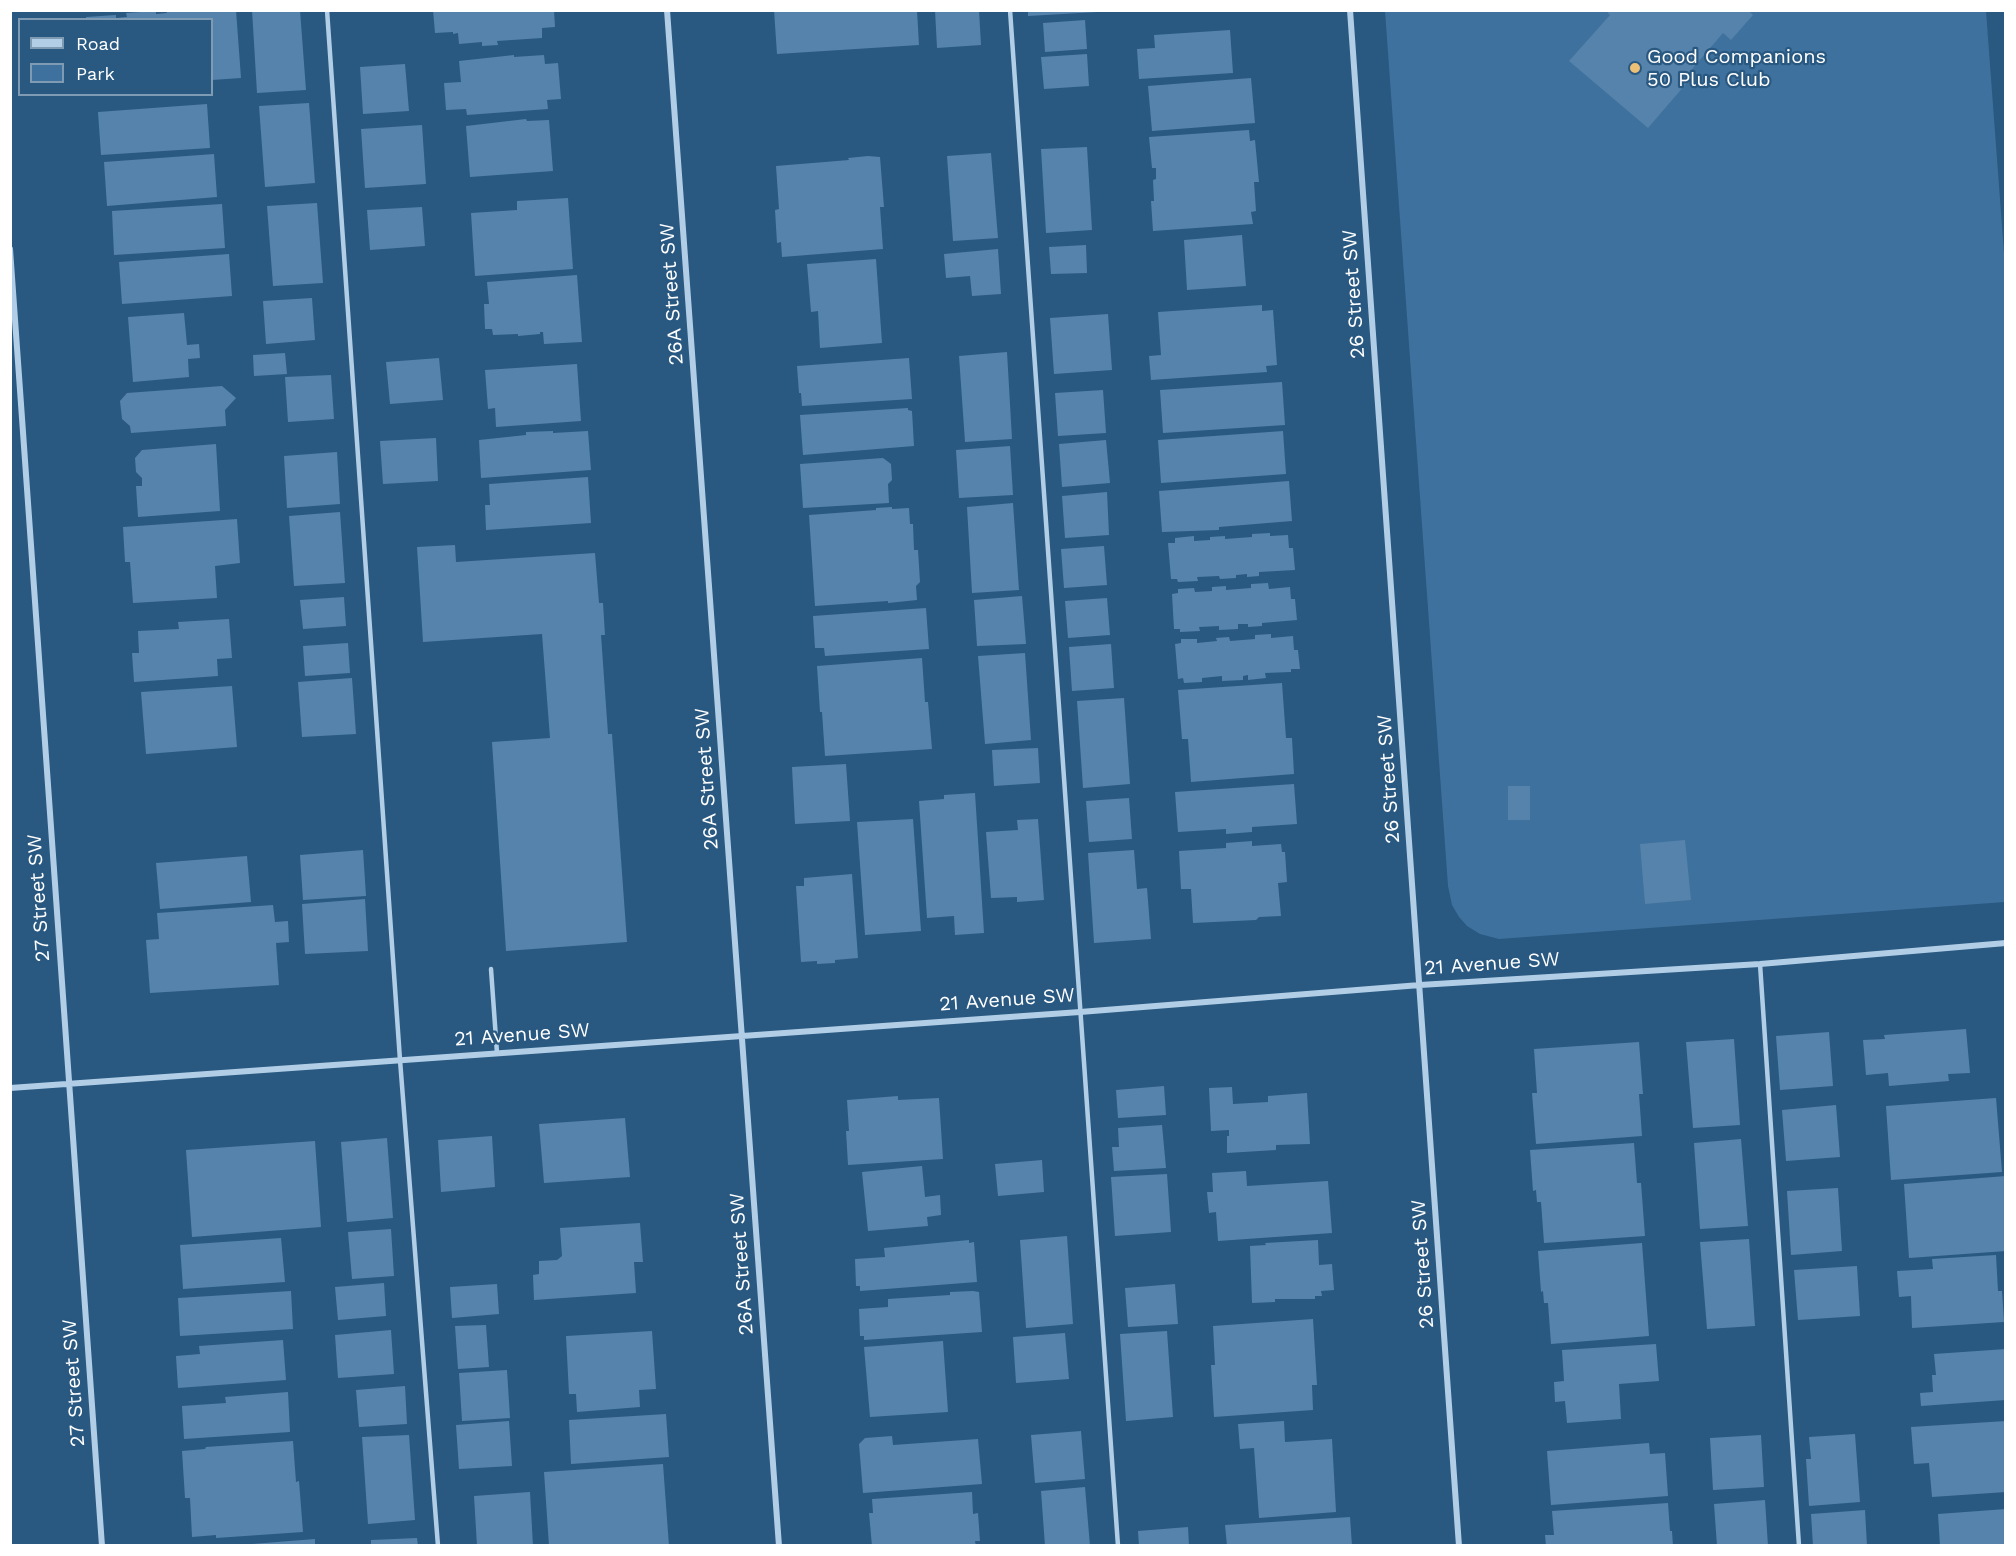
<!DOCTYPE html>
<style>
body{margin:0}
#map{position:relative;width:2016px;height:1556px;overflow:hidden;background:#295881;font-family:"Work Sans",sans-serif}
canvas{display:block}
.frame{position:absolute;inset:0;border:12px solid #fff;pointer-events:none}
.legend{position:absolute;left:18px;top:18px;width:195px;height:78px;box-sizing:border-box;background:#295881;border:2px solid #7f9bb3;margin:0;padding:8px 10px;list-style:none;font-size:18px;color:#fff}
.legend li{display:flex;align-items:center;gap:12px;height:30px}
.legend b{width:30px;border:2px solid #7f9bb3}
</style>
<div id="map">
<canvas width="2016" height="1556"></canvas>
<div class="frame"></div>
<ul class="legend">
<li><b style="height:8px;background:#b1cee6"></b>Road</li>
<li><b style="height:16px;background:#3e719e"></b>Park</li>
</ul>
</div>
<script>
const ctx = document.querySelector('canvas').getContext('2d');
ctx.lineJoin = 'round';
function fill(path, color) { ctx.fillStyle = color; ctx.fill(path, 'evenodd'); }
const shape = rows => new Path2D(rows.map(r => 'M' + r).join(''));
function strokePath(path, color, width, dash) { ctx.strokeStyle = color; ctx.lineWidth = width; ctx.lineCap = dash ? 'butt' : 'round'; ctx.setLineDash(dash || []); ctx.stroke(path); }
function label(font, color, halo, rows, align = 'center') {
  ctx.font = font + ' "Work Sans",sans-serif'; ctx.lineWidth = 4.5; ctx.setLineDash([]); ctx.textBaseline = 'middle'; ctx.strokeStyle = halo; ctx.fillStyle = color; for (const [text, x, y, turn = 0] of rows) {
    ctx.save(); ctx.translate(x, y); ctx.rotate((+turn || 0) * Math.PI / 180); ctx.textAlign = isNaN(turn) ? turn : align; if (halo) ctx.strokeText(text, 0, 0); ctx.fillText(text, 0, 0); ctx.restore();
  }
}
fill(shape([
 [1385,11,1986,11,2006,280,2005,902,1499,939,1480,934,1467,926,1459,917,1452,905,1448,886]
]), '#3e719e');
fill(shape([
 [166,10,236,10,241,78,212,80,212,20,86,20,86,17,116,15,116,18,127,17,126,13,156,11,156,14,167,13],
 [252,10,300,10,306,90,257,93],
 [433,10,554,10,555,27,542,28,542,38,497,41,498,45,482,46,482,42,459,44,458,33,453,34,453,32,435,33],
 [774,10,917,10,919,45,777,54],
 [935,10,979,10,981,45,937,48],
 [1028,10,1097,10,1097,12,1028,16],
 [1609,10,1748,10,1753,15,1731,40,1723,33,1687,75,1691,78,1648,128,1569,61,1610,15,1608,13],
 [1085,20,1087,49,1045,52,1043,23],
 [1230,30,1233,73,1139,79,1137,49,1155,48,1154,35],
 [1087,54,1089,86,1044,89,1041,57],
 [514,55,514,57,544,55,545,64,558,63,561,99,547,100,548,109,467,115,466,109,446,110,444,83,461,82,459,61],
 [405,64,409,111,363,114,360,67],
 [1251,78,1255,123,1152,131,1148,86],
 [309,103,315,183,265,187,259,106],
 [207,104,210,148,101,155,98,112],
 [526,119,527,121,549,120,553,171,470,177,466,126],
 [422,125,426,184,365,188,361,129],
 [1249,130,1250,141,1255,140,1259,182,1254,182,1256,211,1251,212,1253,224,1153,231,1151,201,1154,201,1153,180,1156,179,1156,168,1152,168,1149,137],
 [1087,147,1092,230,1046,233,1041,149],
 [991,153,998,238,953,241,947,156],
 [214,154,217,197,107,206,104,162],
 [868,156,880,157,884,207,880,207,883,249,782,257,781,242,777,243,775,210,779,209,776,166,849,160,848,158],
 [568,198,573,269,475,276,471,213,517,210,517,201],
 [317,203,323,283,273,286,267,206],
 [222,204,225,248,114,255,112,211],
 [422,207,425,246,370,250,367,210],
 [1242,235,1246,286,1187,290,1184,240],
 [1086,245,1087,273,1051,274,1049,247],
 [998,249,1001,294,972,296,970,276,946,278,944,254],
 [229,254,232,296,122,304,119,262],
 [876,259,882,343,820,348,818,311,811,312,807,264],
 [577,275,582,342,544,344,543,332,540,332,540,334,518,336,518,334,493,335,492,329,485,329,484,304,489,304,487,282],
 [312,298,315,340,266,344,263,301],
 [1262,305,1262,311,1273,310,1277,365,1266,366,1267,372,1151,380,1149,356,1161,355,1158,312],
 [184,313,187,345,199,344,200,358,188,359,189,377,133,382,128,317],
 [1108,314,1112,370,1054,374,1050,318],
 [1007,352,1012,439,965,442,959,356],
 [285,353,287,374,254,376,253,355],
 [439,358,443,400,390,404,386,362],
 [909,358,912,399,802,406,801,393,799,393,797,366],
 [577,364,581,421,496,427,495,408,488,409,485,370],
 [331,375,334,419,288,422,285,377],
 [1282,382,1285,425,1163,433,1160,390],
 [222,386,236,398,225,410,226,426,131,433,130,426,122,419,120,401,127,393],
 [1103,390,1106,433,1058,436,1055,393],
 [908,408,908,410,912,411,914,446,803,455,800,415],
 [553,431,553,433,588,431,591,470,481,478,479,440,526,435,526,432],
 [1283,431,1286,474,1161,483,1158,440],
 [436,438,438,481,383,484,380,441],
 [1106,440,1110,483,1062,487,1059,444],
 [216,444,220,511,138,517,136,486,142,486,142,478,136,472,135,458,142,450],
 [1010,446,1013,495,959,498,956,450],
 [337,452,340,504,287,508,284,456],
 [883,458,891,464,892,480,888,484,889,503,803,508,800,464],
 [588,477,591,523,486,530,485,505,490,505,489,484],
 [1289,481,1292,521,1219,527,1219,530,1162,532,1159,491],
 [1107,492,1109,535,1065,538,1062,496],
 [1013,503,1019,590,972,593,967,507],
 [892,507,892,509,909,508,910,524,913,524,914,550,918,550,920,582,916,586,917,600,888,603,888,601,815,606,809,515,876,510,876,508],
 [340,512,345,583,294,586,289,516],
 [237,519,240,563,215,566,217,598,133,603,130,562,125,562,123,527],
 [1270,533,1270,536,1288,535,1289,548,1293,548,1295,570,1259,572,1259,576,1247,577,1247,574,1236,575,1236,578,1220,579,1219,576,1197,577,1198,581,1178,582,1177,579,1171,579,1168,543,1175,543,1175,538,1194,536,1194,541,1210,540,1210,537,1225,536,1225,539,1252,537,1252,534],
 [455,545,456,562,595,553,599,603,603,603,605,635,601,635,608,734,612,734,627,942,506,951,492,742,550,738,542,634,423,642,417,547],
 [1104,546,1107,585,1064,588,1061,549],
 [1268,583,1269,589,1290,587,1291,599,1295,599,1297,620,1262,623,1262,626,1248,627,1248,624,1238,624,1238,629,1219,630,1219,626,1199,627,1200,631,1180,632,1180,629,1174,629,1172,594,1178,593,1178,589,1194,588,1195,592,1212,591,1212,587,1226,586,1226,590,1251,588,1251,584],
 [1022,596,1026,644,977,646,974,600],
 [344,597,346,626,303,629,300,600],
 [1107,598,1110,635,1068,638,1065,601],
 [926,608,929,649,825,656,824,648,815,648,813,616],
 [229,619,232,658,217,659,218,676,134,682,132,653,139,653,138,631,179,629,178,622],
 [1271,634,1271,638,1293,636,1294,650,1298,650,1300,669,1291,669,1291,672,1265,673,1266,678,1248,680,1248,675,1243,676,1243,680,1222,681,1222,676,1202,678,1202,682,1184,683,1183,678,1178,679,1175,644,1181,643,1181,639,1197,639,1197,643,1217,641,1216,638,1229,637,1230,641,1255,639,1255,635],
 [348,643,350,673,305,676,303,646],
 [1111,644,1114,688,1072,691,1069,647],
 [1025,653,1031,740,985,744,978,656],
 [922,658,925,702,928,702,932,749,825,756,822,712,820,712,817,666],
 [352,678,356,734,302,737,298,682],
 [1282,683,1286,738,1292,738,1294,774,1191,782,1188,739,1182,739,1178,690],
 [232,686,237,747,146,754,141,692],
 [1124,698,1130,784,1083,788,1077,701],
 [1038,748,1040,783,994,786,992,750],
 [846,764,850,821,795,824,792,767],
 [1294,784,1297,824,1252,827,1252,832,1226,834,1226,829,1178,832,1175,792],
 [1508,786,1530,786,1530,820,1508,820],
 [975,793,984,933,955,935,954,916,927,918,919,801,944,799,944,795],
 [1129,798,1132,839,1089,842,1086,801],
 [913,819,921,931,865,935,857,822],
 [1038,819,1044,900,1017,902,1017,897,991,898,986,832,1018,830,1017,820],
 [1685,840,1691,900,1645,904,1640,844],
 [1252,841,1252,846,1281,844,1282,852,1285,852,1287,882,1278,883,1281,916,1259,917,1256,920,1193,923,1191,889,1181,889,1179,851,1226,848,1226,843],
 [363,850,366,896,303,900,300,855],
 [1134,850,1137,889,1147,888,1151,939,1094,943,1088,853],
 [247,856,251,902,160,909,156,863],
 [852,874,858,958,835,960,835,963,817,964,817,961,801,962,796,886,804,886,804,878],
 [365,899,368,951,305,954,302,904],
 [273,905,275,922,288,921,289,942,276,943,279,985,150,993,146,940,159,939,157,913],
 [1966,1029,1970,1073,1948,1074,1949,1081,1889,1086,1888,1073,1866,1075,1863,1040,1885,1039,1884,1035],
 [1829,1032,1833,1086,1780,1090,1776,1036],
 [1734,1039,1740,1125,1693,1128,1686,1042],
 [1639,1042,1643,1094,1639,1094,1642,1136,1536,1144,1532,1093,1537,1093,1534,1049],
 [1164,1086,1166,1115,1118,1118,1116,1090],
 [1232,1087,1233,1104,1268,1102,1268,1096,1307,1093,1310,1144,1276,1145,1276,1150,1227,1153,1227,1136,1229,1136,1229,1130,1211,1131,1209,1088],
 [898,1096,898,1100,939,1098,943,1159,848,1165,846,1131,849,1131,847,1100],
 [1996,1098,2002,1172,1891,1180,1886,1106],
 [1836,1105,1840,1157,1786,1161,1782,1110],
 [625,1118,630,1177,544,1183,539,1124],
 [1162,1125,1166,1168,1114,1171,1112,1147,1119,1147,1118,1128],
 [492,1136,495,1187,441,1192,438,1140],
 [387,1138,393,1218,347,1222,341,1142],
 [1741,1139,1748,1226,1700,1229,1694,1143],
 [315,1141,321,1227,192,1237,186,1150],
 [1634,1143,1637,1183,1641,1183,1645,1236,1544,1243,1541,1202,1537,1202,1536,1190,1533,1191,1530,1150],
 [1042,1160,1044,1192,998,1196,995,1164],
 [922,1166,925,1197,940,1195,941,1215,927,1217,928,1226,868,1231,862,1172],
 [1246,1171,1247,1186,1328,1181,1332,1233,1218,1241,1216,1212,1209,1213,1207,1192,1213,1192,1212,1173],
 [1167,1174,1171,1232,1115,1236,1111,1177],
 [2006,1176,2006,1251,1909,1258,1904,1184],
 [1838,1188,1842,1251,1791,1255,1787,1191],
 [640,1223,643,1262,634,1262,636,1293,534,1300,533,1275,539,1274,539,1261,557,1260,562,1256,560,1228],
 [391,1229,394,1276,352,1279,348,1232],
 [1067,1236,1073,1324,1026,1328,1020,1240],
 [281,1238,285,1282,183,1289,180,1245],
 [1749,1239,1755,1326,1707,1329,1700,1242],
 [969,1240,969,1243,974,1242,977,1282,860,1291,860,1286,856,1286,855,1259,885,1257,884,1248],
 [1318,1240,1319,1265,1332,1264,1334,1290,1321,1291,1322,1296,1315,1296,1315,1299,1275,1299,1275,1302,1252,1303,1250,1246,1266,1245,1265,1243],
 [1642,1243,1649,1336,1551,1344,1548,1303,1544,1303,1543,1291,1541,1292,1538,1251],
 [1996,1255,1998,1291,2002,1291,2004,1322,1912,1328,1911,1296,1899,1297,1897,1271,1933,1269,1932,1259],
 [1857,1266,1860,1316,1798,1320,1794,1270],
 [384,1283,386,1316,338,1320,335,1287],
 [497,1284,499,1314,452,1318,450,1287],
 [1175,1284,1178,1324,1128,1327,1125,1288],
 [291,1291,293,1329,180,1336,178,1298],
 [973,1291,979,1292,982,1332,864,1340,864,1336,860,1336,859,1309,888,1307,888,1299,950,1295,950,1292],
 [1313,1319,1317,1385,1312,1385,1313,1410,1214,1417,1211,1365,1215,1365,1213,1326],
 [486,1325,489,1367,458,1369,455,1326],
 [391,1330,394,1374,338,1378,335,1335],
 [652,1331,656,1389,639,1390,640,1407,577,1412,576,1394,569,1394,566,1336],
 [1167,1331,1173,1417,1126,1421,1120,1334],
 [1065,1333,1069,1379,1016,1383,1013,1337],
 [283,1340,286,1380,178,1388,176,1356,200,1354,199,1346],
 [943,1341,948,1412,870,1417,864,1347],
 [1656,1344,1659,1381,1619,1384,1621,1419,1567,1423,1565,1401,1555,1402,1554,1382,1564,1381,1562,1350],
 [2006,1349,2006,1400,1921,1406,1920,1393,1933,1392,1932,1375,1936,1375,1934,1354],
 [507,1370,510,1418,462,1421,459,1373],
 [405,1386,407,1424,359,1427,356,1390],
 [288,1392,290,1432,184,1439,182,1406,226,1403,225,1397],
 [666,1414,669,1457,571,1464,569,1420],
 [509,1421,512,1466,459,1469,456,1425],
 [1284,1421,1285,1442,1332,1439,1336,1512,1259,1518,1254,1448,1240,1449,1238,1424],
 [2006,1421,2006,1492,1932,1497,1929,1463,1914,1464,1911,1427],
 [1081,1431,1085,1479,1035,1483,1031,1435],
 [1855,1434,1860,1502,1809,1506,1806,1459,1811,1459,1809,1437],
 [409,1435,415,1520,368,1524,362,1437],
 [1761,1435,1764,1487,1713,1490,1710,1438],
 [892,1436,893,1445,978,1439,982,1484,863,1493,859,1444,865,1438],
 [293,1441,296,1482,299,1481,303,1532,216,1538,216,1535,192,1537,190,1498,185,1498,182,1451,205,1449,206,1447],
 [1649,1443,1650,1454,1665,1453,1668,1496,1551,1505,1547,1451],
 [663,1464,669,1546,549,1546,544,1472],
 [1085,1487,1090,1546,1045,1546,1041,1491],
 [530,1492,533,1546,477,1546,474,1496],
 [972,1492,973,1514,978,1513,980,1541,975,1541,976,1546,872,1546,869,1513,873,1513,872,1499],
 [1765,1500,1768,1546,1717,1546,1714,1504],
 [1668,1503,1670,1531,1672,1531,1673,1546,1546,1546,1545,1535,1554,1535,1552,1511],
 [2006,1509,2006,1546,1940,1546,1938,1514],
 [1865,1510,1867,1546,1813,1546,1811,1514],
 [1350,1517,1352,1546,1227,1546,1225,1525],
 [1188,1527,1189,1546,1139,1546,1138,1531],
 [417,1538,418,1546,371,1546,371,1540],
 [315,1539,315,1546,253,1546,252,1544]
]), '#5683ab');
strokePath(shape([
 [327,10,400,1060,438,1546],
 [1010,10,1118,1546],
 [1760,964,1799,1546],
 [491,969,497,1053]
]), '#b1cee6', 4.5);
strokePath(shape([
 [667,10,779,1546],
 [1350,10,1459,1546],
 [10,249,102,1546],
 [10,1088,1080,1012,1420,985,1760,964,2006,943]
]), '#b1cee6', 6);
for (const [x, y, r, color] of [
 [1635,68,6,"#edc078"]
]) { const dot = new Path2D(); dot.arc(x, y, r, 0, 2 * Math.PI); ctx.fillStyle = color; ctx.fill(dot); strokePath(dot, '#295881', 2); }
label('20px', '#fff', '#295881', [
 ["Good Companions",1647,57],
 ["50 Plus Club",1647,80]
], 'left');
label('20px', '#fff', '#295881', [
 ["26A Street SW",672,294,-94],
 ["26 Street SW",1354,294,-94],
 ["26A Street SW",707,779,-94],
 ["26 Street SW",1389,779,-94],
 ["27 Street SW",39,898,-94],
 ["21 Avenue SW",1492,964,-4],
 ["21 Avenue SW",1007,1000,-4],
 ["21 Avenue SW",522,1035,-4],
 ["26A Street SW",742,1264,-94],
 ["26 Street SW",1423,1264,-94],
 ["27 Street SW",74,1383,-94]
]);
</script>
